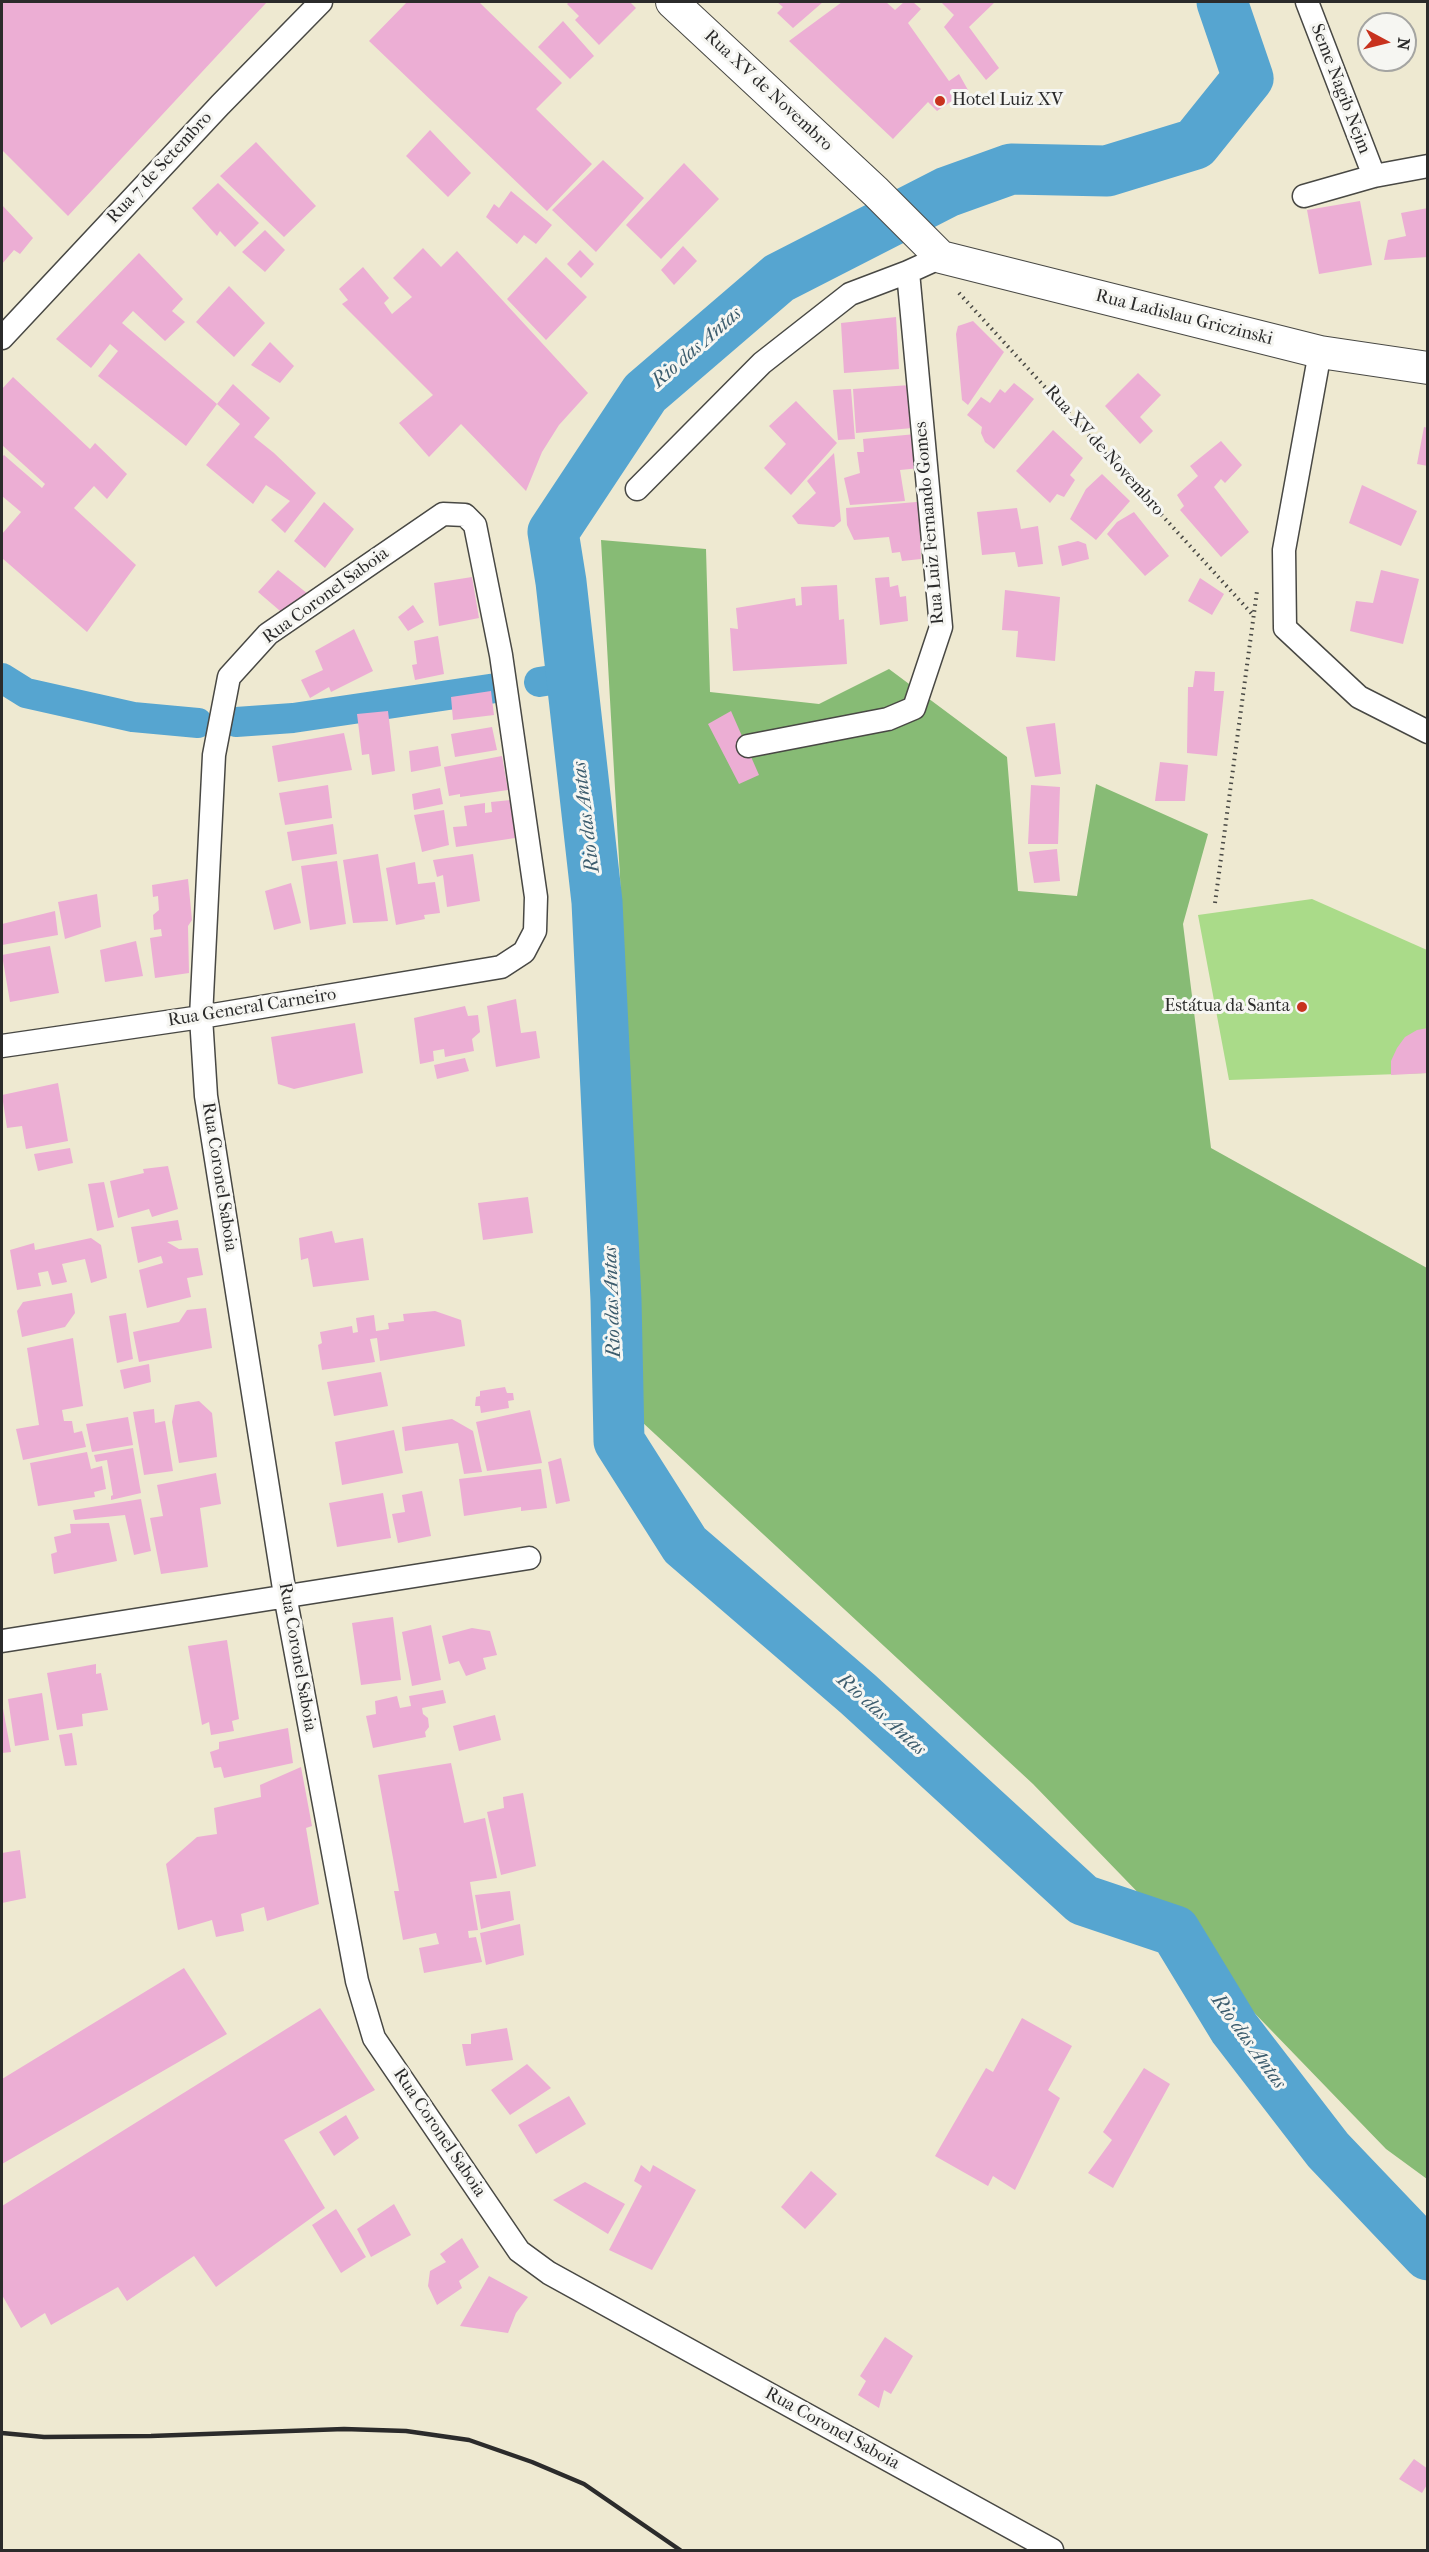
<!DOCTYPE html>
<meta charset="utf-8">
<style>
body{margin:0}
#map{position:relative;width:1429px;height:2552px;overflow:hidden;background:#eee9d1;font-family:"IM FELL French Canon",serif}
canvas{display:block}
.frame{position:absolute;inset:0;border:3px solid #2b2b2b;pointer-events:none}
.north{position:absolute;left:1357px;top:12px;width:60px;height:60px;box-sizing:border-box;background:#f6f6f2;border:2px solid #a5a5a2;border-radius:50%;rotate:97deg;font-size:16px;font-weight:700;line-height:24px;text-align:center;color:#2b2b2b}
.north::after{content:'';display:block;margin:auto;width:21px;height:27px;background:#c8321e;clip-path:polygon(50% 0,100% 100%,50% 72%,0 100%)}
</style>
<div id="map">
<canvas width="1429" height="2552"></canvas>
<div class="frame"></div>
<div class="north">N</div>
</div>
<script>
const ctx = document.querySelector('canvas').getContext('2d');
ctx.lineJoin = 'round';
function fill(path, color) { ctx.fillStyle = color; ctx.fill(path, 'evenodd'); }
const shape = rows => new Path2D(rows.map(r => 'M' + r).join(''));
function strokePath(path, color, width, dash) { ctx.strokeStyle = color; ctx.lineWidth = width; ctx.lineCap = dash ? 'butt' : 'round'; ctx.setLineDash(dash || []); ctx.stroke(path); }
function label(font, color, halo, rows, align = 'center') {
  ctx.font = font + ' "IM FELL French Canon",serif'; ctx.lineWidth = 6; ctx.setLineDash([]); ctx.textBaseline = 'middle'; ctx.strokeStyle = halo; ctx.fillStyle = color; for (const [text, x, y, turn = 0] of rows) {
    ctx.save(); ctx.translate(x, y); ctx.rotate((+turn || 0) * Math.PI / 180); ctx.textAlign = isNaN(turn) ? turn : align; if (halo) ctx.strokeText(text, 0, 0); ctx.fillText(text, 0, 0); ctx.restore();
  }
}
fill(shape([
 [1312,899,1427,950,1427,1073,1229,1080,1198,915]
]), '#aadb89');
fill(shape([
 [601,540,706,549,710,692,819,704,889,669,1007,757,1018,891,1077,896,1096,784,1208,834,1183,924,1211,1148,1427,1268,1427,2179,1386,2149,1033,1784,642,1422,620,877]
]), '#87bb75');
strokePath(shape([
 [2,678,26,693,133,717,198,723],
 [539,682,571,677],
 [236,722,293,718,496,688]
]), '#56a5d0', 30);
strokePath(shape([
 [1222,2,1248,78,1195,144,1107,171,1011,169,947,192,779,278,645,393,553,532,561,582,597,902,616,1300,619,1441,685,1545,858,1694,1083,1900,1175,1931,1234,2028,1328,2150,1428,2255]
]), '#56a5d0', 51);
fill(shape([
 [2,2,267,2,68,216,2,150],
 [407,2,479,2,562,83,536,109,592,164,547,211,369,41],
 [569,2,630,2,636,8,599,45,575,20,579,16,567,4],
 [777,2,823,2,793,28,777,13,783,7],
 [842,2,886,2,895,10,904,2,913,2,921,9,908,23,949,81,959,74,968,90,937,111,928,102,893,139,789,41],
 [941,2,995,2,969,27,999,68,986,80,944,27,954,15],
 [563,21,594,56,570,79,538,47],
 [430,130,471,173,448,197,406,156],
 [256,142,316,206,284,237,220,176],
 [603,160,644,198,596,252,552,210],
 [684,163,719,199,661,259,626,225],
 [218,183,259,223,235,247,220,231,217,236,192,208],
 [511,191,552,225,536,244,524,235,517,244,486,217,494,204,499,208],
 [1360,201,1372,265,1319,274,1307,210],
 [2,205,33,238,20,254,14,250,2,264],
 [1428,208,1428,257,1384,260,1388,240,1406,236,1401,213],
 [265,230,285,250,265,272,242,252],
 [683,246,697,261,674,285,661,270],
 [423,248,441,267,457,251,588,393,559,425,542,452,526,491,461,424,429,457,399,423,433,395,342,304,348,300,339,289,363,267,389,298,384,303,392,314,412,297,393,278],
 [580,250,594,264,581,278,567,264],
 [139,253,183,299,172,311,185,322,165,341,133,311,122,323,217,404,186,446,98,376,118,351,110,344,91,368,56,339],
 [546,257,587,297,546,340,507,299],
 [229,286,265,323,234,357,196,322],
 [896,317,899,369,844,373,841,323],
 [973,321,1004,352,968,405,962,400,956,334,958,326],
 [270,342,294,366,280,383,251,365],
 [1138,373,1161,395,1140,417,1153,431,1140,444,1105,406],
 [13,377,90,449,95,443,127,474,107,499,94,486,74,508,136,565,87,632,2,558,2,534,21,512,2,496,2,457,4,455,42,488,45,484,2,445,2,389],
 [1014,383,1034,399,994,449,985,442,981,433,982,427,967,415,981,397,990,403,1000,389,1005,393],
 [233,384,270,418,254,437,274,453,316,493,285,533,271,520,290,501,266,485,253,504,206,465,240,424,217,404],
 [910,385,913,428,856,433,853,389],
 [851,389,855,439,838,440,833,390],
 [796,401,837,443,791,495,764,468,786,444,769,426],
 [1424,427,1428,428,1428,466,1417,464],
 [1053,430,1083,458,1070,475,1075,480,1064,497,1057,494,1050,503,1016,471],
 [916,434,920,468,900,470,905,501,850,505,844,478,860,473,857,452,864,452,863,439],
 [1221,441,1242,465,1225,483,1221,479,1214,487,1249,532,1221,557,1180,510,1184,506,1177,495,1198,476,1190,466],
 [834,453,841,521,834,527,798,524,792,516,816,493,807,481],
 [1102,474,1130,501,1096,540,1070,519,1086,489],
 [1362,485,1417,511,1401,546,1349,523],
 [928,501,929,538,920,539,921,559,902,561,900,552,892,553,889,537,854,540,847,525,846,508],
 [324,502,354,529,325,568,294,541],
 [1017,508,1021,529,1038,526,1043,564,1018,567,1015,552,982,555,977,512],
 [1134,512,1169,556,1145,576,1107,534,1117,522],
 [1078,541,1086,544,1089,559,1062,566,1058,546],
 [278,570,308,594,286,616,258,592],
 [1381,570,1419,579,1403,644,1350,631,1356,601,1373,603],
 [472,577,479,618,439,626,434,583],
 [889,577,890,587,898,585,900,597,906,596,908,621,880,625,875,578],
 [1200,578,1224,594,1212,615,1188,601],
 [837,585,839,620,844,619,847,664,733,671,730,628,738,629,736,608,795,598,796,606,802,605,801,587],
 [1005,590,1060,597,1055,661,1016,657,1018,631,1002,630],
 [413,605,424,622,408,631,398,617],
 [354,629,373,671,331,692,329,687,310,698,301,680,323,670,315,651],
 [438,636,444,674,415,680,412,665,417,664,414,641],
 [1195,671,1215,672,1214,691,1224,691,1217,756,1187,753,1188,687,1193,687],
 [491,691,494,715,453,720,451,697],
 [388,711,395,771,372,775,369,754,362,755,357,714],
 [731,711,759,775,739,784,708,724],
 [1055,723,1061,774,1035,777,1026,727],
 [492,727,497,750,455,757,451,734],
 [344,733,352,770,278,782,272,746],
 [438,746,441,766,411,772,409,751],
 [502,756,508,790,460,797,460,794,449,796,444,767],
 [1160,762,1188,765,1185,801,1155,801],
 [328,785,332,818,285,825,279,793],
 [1031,785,1060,787,1058,844,1028,844],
 [440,788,443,804,414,810,412,794],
 [511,800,515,838,456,847,453,827,467,826,464,806,485,803,485,813,492,812,491,802],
 [444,810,449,845,422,852,414,815],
 [333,824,337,854,292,861,287,832],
 [1057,849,1060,881,1034,883,1029,852],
 [378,854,388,921,353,923,343,860],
 [473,854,480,901,447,907,443,875,437,877,433,860],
 [337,861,346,924,310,930,301,866],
 [415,862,418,884,435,882,440,913,424,915,425,919,396,925,386,868],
 [188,879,192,920,188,926,189,973,155,978,150,938,162,936,161,929,154,930,153,915,159,910,158,896,153,897,152,885],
 [291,883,301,923,274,930,265,891],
 [97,894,101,927,65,939,58,902],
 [55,911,58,935,2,945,2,924],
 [136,941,143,976,105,982,100,950],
 [50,946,59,993,10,1002,2,955],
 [516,999,521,1033,536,1031,540,1058,496,1067,487,1006],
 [465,1006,468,1016,478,1015,480,1032,472,1039,474,1051,445,1057,444,1049,433,1051,434,1061,420,1064,414,1018],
 [355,1023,363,1073,294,1089,278,1084,271,1037],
 [1428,1028,1428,1073,1391,1075,1391,1061,1397,1048,1405,1037,1417,1030],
 [465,1058,469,1071,437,1079,434,1065],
 [58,1083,68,1141,26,1149,22,1126,7,1128,2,1095],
 [70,1148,73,1163,38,1171,34,1154],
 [168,1166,178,1209,152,1217,149,1209,118,1218,110,1181,144,1173,143,1169],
 [104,1182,114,1227,97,1231,88,1184],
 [528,1197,533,1233,483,1240,478,1203],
 [178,1220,182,1240,167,1242,179,1249,198,1248,203,1275,187,1278,191,1297,147,1308,139,1270,163,1263,161,1256,138,1263,131,1227],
 [332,1231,335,1243,363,1238,369,1280,313,1287,308,1258,301,1260,299,1238],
 [91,1238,101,1245,107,1278,91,1283,85,1259,62,1264,67,1282,52,1285,48,1271,38,1273,41,1286,17,1290,10,1250,34,1243,35,1250],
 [72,1293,75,1313,65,1327,22,1337,17,1311,23,1302],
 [206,1308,212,1348,139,1362,133,1332,179,1322,187,1310],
 [435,1311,461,1320,465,1346,380,1361,377,1338,370,1339,375,1362,322,1370,318,1345,322,1343,320,1332,352,1326,353,1333,358,1332,356,1318,374,1315,376,1331,389,1329,388,1323,404,1321,403,1314],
 [126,1313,133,1359,117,1363,109,1316],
 [73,1338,83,1406,62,1410,64,1421,72,1421,74,1433,82,1431,86,1447,23,1460,16,1429,39,1425,27,1348],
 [149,1364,151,1382,124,1389,120,1370],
 [381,1372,388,1406,334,1416,327,1382],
 [505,1387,507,1393,513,1393,514,1400,508,1401,509,1408,481,1413,480,1406,475,1406,476,1397,480,1396,480,1391],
 [199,1401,212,1413,217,1457,179,1463,172,1422,175,1405],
 [154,1409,155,1423,165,1421,173,1471,144,1475,133,1412],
 [530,1410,542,1463,487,1471,476,1422],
 [128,1417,133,1445,92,1452,86,1424],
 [452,1419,473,1431,482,1472,464,1474,458,1443,405,1451,402,1427],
 [394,1430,403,1473,342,1485,335,1442],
 [133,1448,141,1493,111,1500,111,1496,113,1495,107,1460,96,1462,94,1455],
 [87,1452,91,1469,102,1466,106,1489,94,1492,95,1497,38,1506,30,1463],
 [561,1458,570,1501,556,1504,548,1462],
 [541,1469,547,1508,521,1511,521,1507,464,1516,459,1479],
 [216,1473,221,1504,200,1508,208,1567,161,1574,150,1518,163,1516,157,1485],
 [422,1491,431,1536,398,1543,392,1514,405,1512,402,1495],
 [383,1493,391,1538,337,1547,329,1503],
 [141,1499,151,1551,134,1555,125,1515,75,1520,73,1510],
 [109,1523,117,1561,54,1574,51,1554,57,1552,54,1537,71,1533,70,1524],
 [393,1617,401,1680,361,1685,352,1623],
 [431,1625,441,1680,412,1686,402,1632],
 [472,1628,490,1631,497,1655,483,1658,486,1669,466,1676,459,1661,449,1664,442,1636],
 [227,1640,239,1719,232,1721,234,1731,211,1735,209,1722,202,1725,188,1646],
 [96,1664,96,1674,101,1673,108,1710,82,1714,83,1726,57,1730,47,1673],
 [443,1690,446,1703,422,1708,423,1714,428,1718,429,1727,425,1732,426,1737,373,1748,366,1716,376,1714,375,1701,397,1696,400,1708,411,1706,409,1696],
 [42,1693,49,1740,15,1746,8,1699],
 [2,1703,11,1752,2,1753],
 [495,1715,501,1740,459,1751,453,1726],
 [288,1728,293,1763,224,1778,221,1767,214,1768,210,1752,219,1749,219,1742],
 [72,1733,77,1765,65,1766,59,1735],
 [451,1763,464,1823,485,1818,497,1878,470,1882,478,1930,468,1931,469,1938,476,1937,482,1962,424,1973,419,1948,439,1944,436,1933,403,1940,394,1891,399,1891,378,1775],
 [301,1767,312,1826,306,1828,319,1904,267,1921,264,1907,241,1914,244,1931,216,1937,212,1920,178,1930,166,1864,197,1837,217,1834,214,1808,261,1797,260,1785],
 [523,1793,536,1866,501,1875,487,1812,504,1808,503,1797],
 [20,1850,26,1898,2,1903,2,1853],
 [510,1891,514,1920,481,1929,475,1895],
 [520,1924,524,1955,486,1965,480,1933],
 [184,1968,227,2034,2,2164,2,2079],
 [320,2008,375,2090,284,2140,325,2208,216,2287,194,2256,127,2301,118,2287,51,2325,45,2313,21,2328,2,2295,2,2206],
 [1022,2018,1072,2046,1048,2090,1060,2098,1015,2190,993,2176,988,2186,935,2156,986,2068,993,2072],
 [507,2028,513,2060,466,2066,462,2044,471,2044,471,2034],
 [527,2064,551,2088,510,2115,491,2090],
 [1144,2068,1170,2084,1113,2188,1088,2173,1112,2140,1103,2132],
 [569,2096,586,2124,536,2154,518,2125],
 [346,2115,359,2138,334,2156,319,2132],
 [641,2165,650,2172,653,2165,696,2190,652,2270,609,2250,642,2186,634,2181],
 [811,2171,837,2194,805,2229,781,2207],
 [585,2182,625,2204,608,2234,553,2200],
 [394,2204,411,2235,371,2257,357,2229],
 [336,2209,366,2257,341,2273,312,2225],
 [462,2238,479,2267,459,2281,462,2288,437,2305,428,2286,430,2271,446,2262,440,2254],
 [489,2276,528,2297,516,2313,508,2333,460,2326],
 [885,2337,913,2356,891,2394,884,2390,879,2408,858,2395,866,2381,860,2376],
 [1414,2459,1428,2469,1428,2483,1422,2493,1399,2479]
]), '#ecaed4');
const minor = shape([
 [1307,2,1374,176],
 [1304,196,1374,176,1428,166],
 [2,338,220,105,321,2],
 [1320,352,1284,550,1285,628,1359,697,1428,732],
 [637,489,762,363,850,294,908,272],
 [748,746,888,719,914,708,941,627,908,272,941,257],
 [2,1046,201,1017,501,967,524,952,535,931,536,897,501,655,475,525,465,515,443,514,268,634,229,677,214,755,201,1017,206,1096,285,1595,357,1981,374,2038,519,2251,549,2273,1052,2550],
 [2,1641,529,1558]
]);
const secondary = shape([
 [672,2,876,192,941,257,1320,352,1428,368]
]);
strokePath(minor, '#484844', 25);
strokePath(secondary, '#484844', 34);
strokePath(shape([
 [959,293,1253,615],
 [1215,903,1257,591]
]), '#484844', 4, [1.5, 4.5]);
strokePath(minor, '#fff', 22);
strokePath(secondary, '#fff', 32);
strokePath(shape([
 [2,2433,44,2437,151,2436,344,2429,406,2431,469,2440,532,2462,584,2484,680,2550]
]), '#2b2b2b', 4.5);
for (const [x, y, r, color] of [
 [940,101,6,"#c8321e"],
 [1302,1007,6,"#c8321e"]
]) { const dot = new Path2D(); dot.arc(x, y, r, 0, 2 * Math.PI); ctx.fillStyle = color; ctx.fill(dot); strokePath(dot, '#f6f6f2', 2); }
label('18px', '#2b2b2b', '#f6f6f2', [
 ["Seme Nagib Nejm",1340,89,69],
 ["Rua XV de Novembro",768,91,43],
 ["Rua 7 de Setembro",160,168,-47],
 ["Rua Ladislau Griczinski",1184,318,14],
 ["Rua XV de Novembro",1104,451,48],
 ["Rua Luiz Fernando Gomes",930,523,-95],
 ["Rua Coronel Saboia",326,596,-36],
 ["Rua General Carneiro",252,1008,-9],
 ["Rua Coronel Saboia",219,1177,81],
 ["Rua Coronel Saboia",297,1657,80],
 ["Rua Coronel Saboia",439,2133,56],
 ["Rua Coronel Saboia",832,2429,29]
]);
label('18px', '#2b2b2b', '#f6f6f2', [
 ["Hotel Luiz XV",952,101],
 ["Estátua da Santa",1290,1007,"right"]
], 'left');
label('italic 20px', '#3c5c6d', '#f6f6f2', [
 ["Rio das Antas",697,348,-41],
 ["Rio das Antas",587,817,-97],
 ["Rio das Antas",613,1302,-92],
 ["Rio das Antas",881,1715,42],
 ["Rio das Antas",1248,2042,54]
]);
</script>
